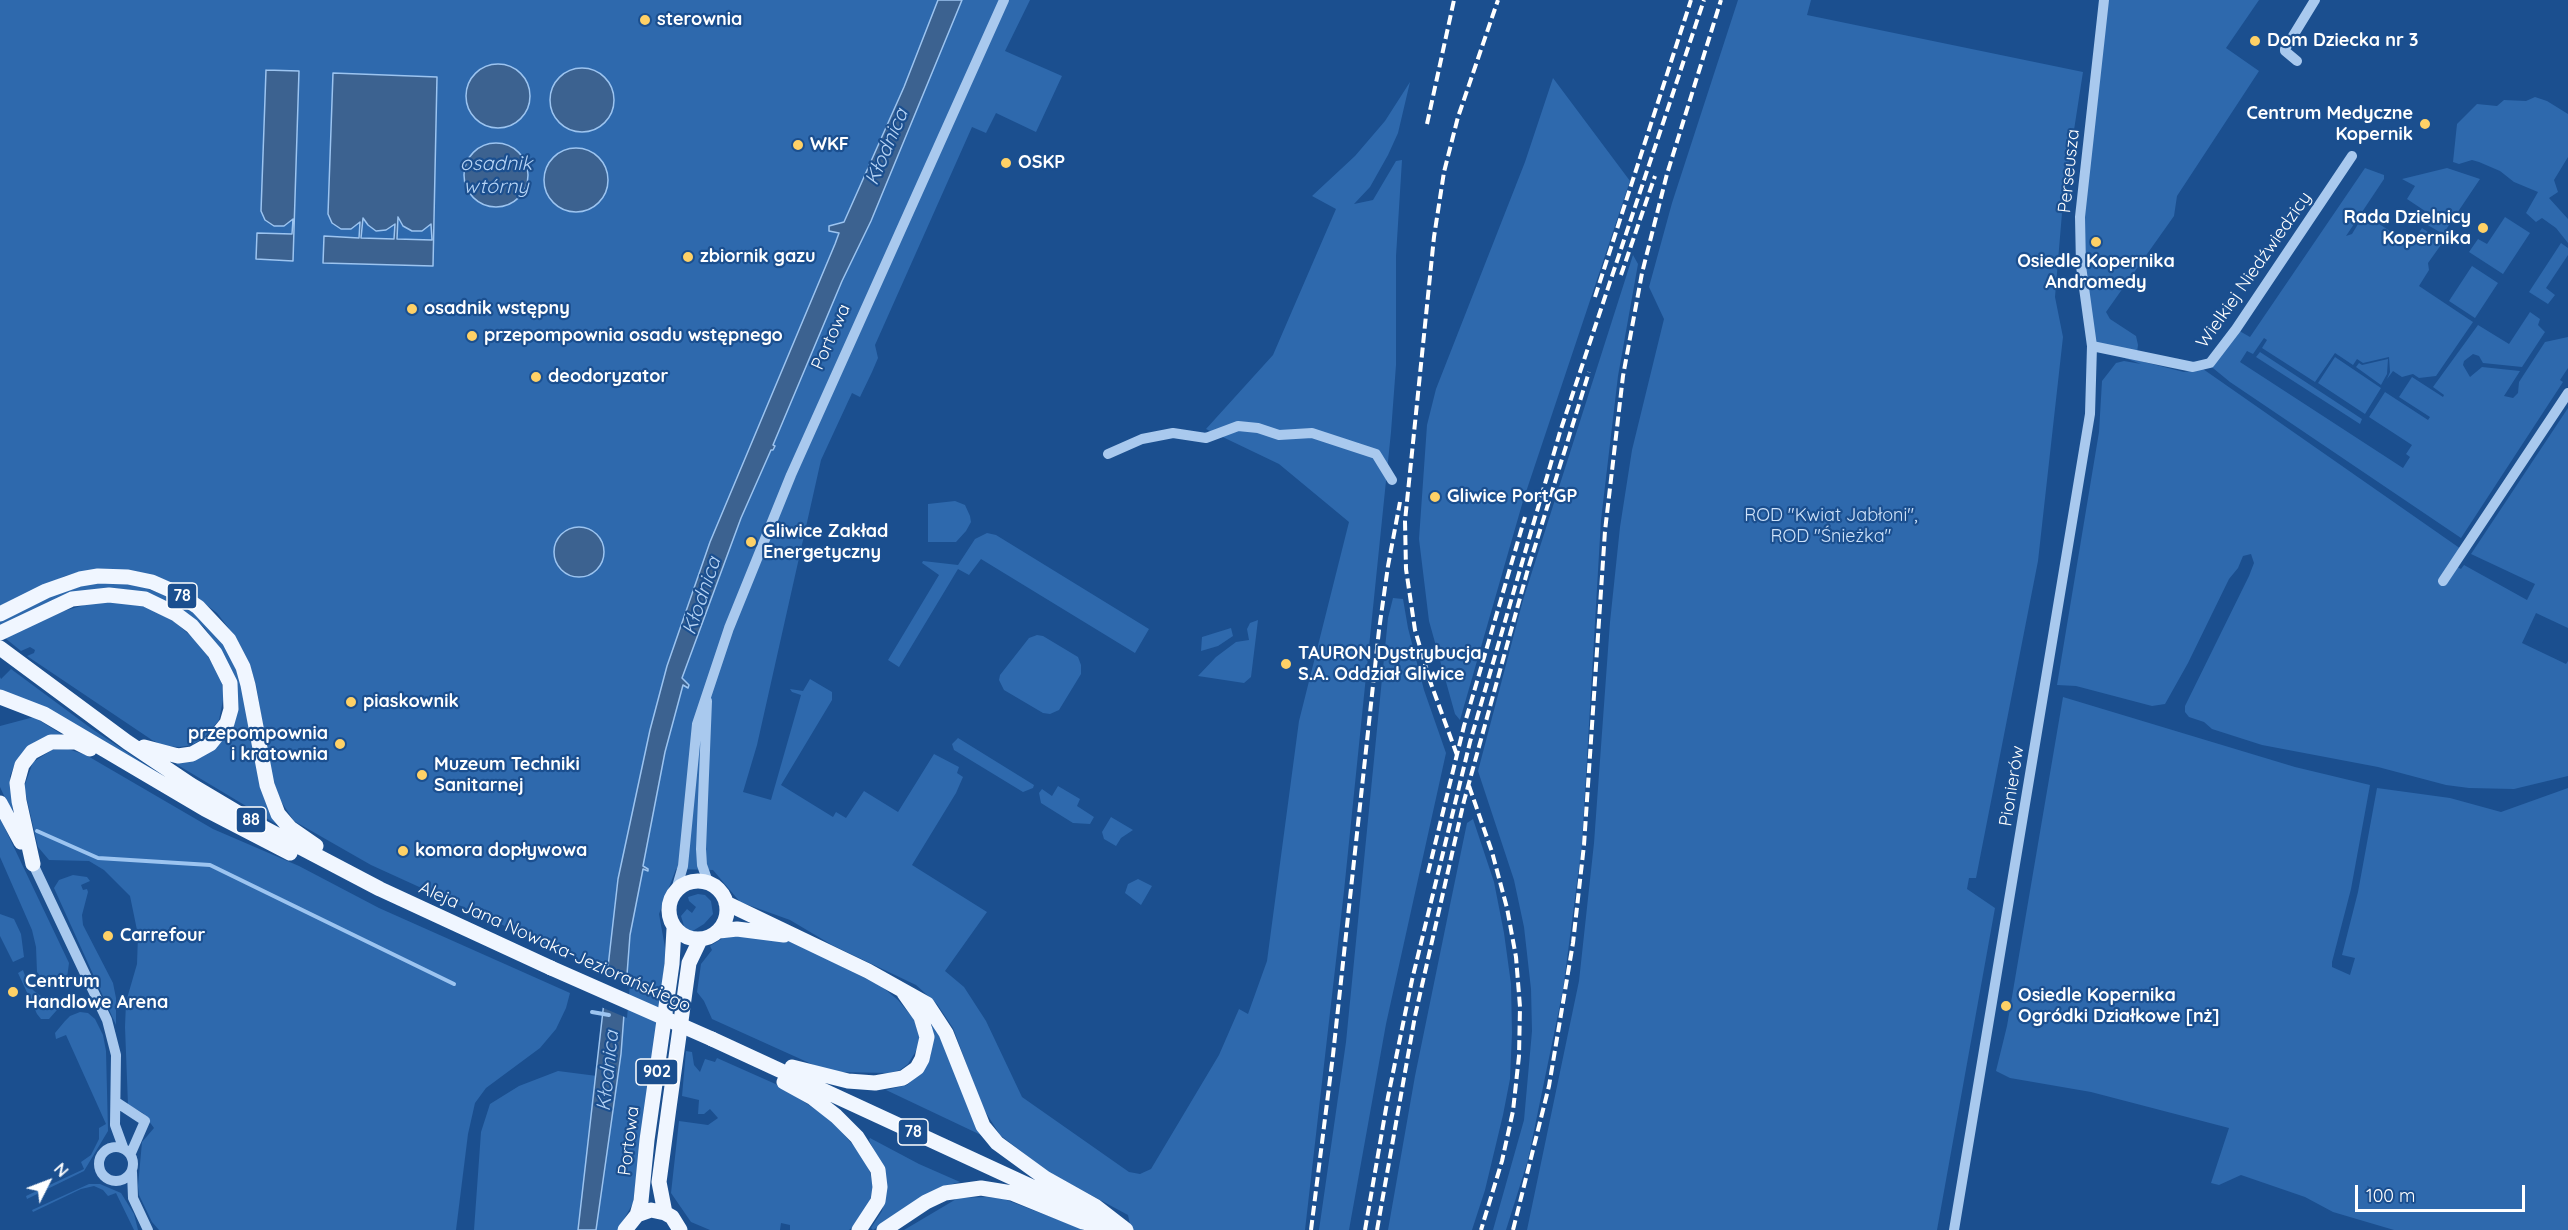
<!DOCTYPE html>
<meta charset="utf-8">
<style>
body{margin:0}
#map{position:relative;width:2568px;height:1230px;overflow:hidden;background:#1b4f8f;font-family:Quicksand,sans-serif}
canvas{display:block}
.north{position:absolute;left:18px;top:1152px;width:60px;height:60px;-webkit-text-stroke:4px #1b4f8f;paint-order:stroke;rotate:48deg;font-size:16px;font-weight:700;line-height:24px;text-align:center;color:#fff}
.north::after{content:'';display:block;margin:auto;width:21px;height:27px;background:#fff;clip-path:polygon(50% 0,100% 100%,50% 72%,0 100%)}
.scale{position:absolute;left:2355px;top:1185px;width:170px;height:27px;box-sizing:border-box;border:3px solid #fff;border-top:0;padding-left:8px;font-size:18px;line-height:21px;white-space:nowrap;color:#fff;-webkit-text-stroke:4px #1b4f8f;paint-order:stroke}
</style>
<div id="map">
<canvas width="2568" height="1230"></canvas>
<div class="north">N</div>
<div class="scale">100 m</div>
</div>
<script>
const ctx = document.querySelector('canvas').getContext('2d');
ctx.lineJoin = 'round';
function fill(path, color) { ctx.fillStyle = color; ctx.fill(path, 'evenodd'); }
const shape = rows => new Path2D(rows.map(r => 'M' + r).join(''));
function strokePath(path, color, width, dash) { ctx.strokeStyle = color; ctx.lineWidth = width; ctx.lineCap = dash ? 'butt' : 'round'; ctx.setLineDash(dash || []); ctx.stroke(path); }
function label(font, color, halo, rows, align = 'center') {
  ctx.font = font + ' Quicksand,sans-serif'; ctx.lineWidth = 4.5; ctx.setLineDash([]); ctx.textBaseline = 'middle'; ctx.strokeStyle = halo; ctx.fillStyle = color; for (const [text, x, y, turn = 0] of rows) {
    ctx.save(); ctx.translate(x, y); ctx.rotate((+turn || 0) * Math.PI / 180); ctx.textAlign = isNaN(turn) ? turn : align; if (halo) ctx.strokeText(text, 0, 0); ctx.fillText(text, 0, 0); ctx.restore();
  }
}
fill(shape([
 [0,0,938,0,904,87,844,222,830,231,839,233,835,244,710,542,667,666,650,730,618,879,608,973,371,865,294,821,280,800,271,774,256,685,249,663,237,639,217,613,187,590,165,580,79,572,65,576,0,606],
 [962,0,1030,0,1005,51,1062,76,1036,132,996,113,986,133,972,127,875,345,878,358,872,372,860,397,852,393,821,460,757,745,743,792,771,800,801,695,792,692,790,689,803,691,810,679,832,692,832,700,781,785,833,817,836,812,846,818,864,791,898,812,934,754,959,767,957,773,963,777,956,793,912,865,987,912,945,971,964,987,986,1021,1022,1097,1129,1172,1140,1174,1151,1169,1219,1055,1239,1009,1248,1014,1267,961,1299,721,1349,522,1279,464,1206,429,1273,355,1336,209,1312,196,1355,156,1385,121,1410,82,1398,133,1388,155,1370,187,1354,204,1373,200,1396,161,1402,160,1396,256,1396,365,1391,432,1344,891,1305,1230,1131,1230,1128,1215,1048,1172,1000,1135,983,1108,953,1028,937,1004,916,985,832,945,790,920,740,902,713,870,676,869,659,914,666,953,633,1203,618,1230,596,1230,621,1054,630,935,665,752,683,685,682,678,741,518,771,450,773,450,775,447,772,445,842,281,871,221],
 [1738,0,1811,0,1807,15,2083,72,2063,201,2055,297,2063,337,2038,561,1976,878,1969,878,1967,889,1995,908,1937,1230,1527,1230,1579,981,1594,843,1610,622,1620,527,1632,450,1664,319,1649,287,1672,203],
 [2105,0,2259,0,2226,48,2259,71,2177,196,2174,216,2106,312,2110,319,2136,336,2138,345,2136,360,2184,372,2203,369,2461,549,2452,564,2461,569,2464,565,2527,600,2535,584,2471,554,2568,408,2568,628,2536,613,2522,643,2566,664,2568,661,2568,776,2514,789,2469,788,2446,785,2378,767,2262,745,2212,729,2204,722,2189,717,2185,712,2185,706,2249,576,2254,563,2251,554,2243,556,2238,568,2229,579,2188,663,2165,704,2152,706,2076,686,2057,685,2099,432,2102,381,2116,363,2124,361,2141,364,2092,346,2080,247],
 [1553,78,1630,181,1523,501,1460,720,1455,714,1429,621,1419,539,1427,425,1436,389,1525,162],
 [2535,97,2547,101,2568,114,2568,157,2554,180,2558,192,2549,198,2568,219,2568,243,2556,228,2542,218,2536,222,2526,213,2538,192,2514,182,2500,171,2479,162,2472,160,2459,164,2453,162,2457,124,2477,104,2497,106,2504,100,2526,101],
 [2365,168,2384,175,2384,179,2346,236,2352,234,2364,214,2411,245,2422,228,2443,242,2428,263,2429,270,2419,286,2473,322,2436,376,2419,378,2413,374,2402,377,2393,371,2387,379,2390,372,2389,357,2363,363,2357,359,2353,365,2335,353,2315,382,2262,348,2267,340,2264,338,2253,354,2247,351,2240,362,2403,468,2410,457,2406,454,2412,445,2369,417,2385,392,2428,420,2430,417,2399,397,2412,377,2443,397,2444,395,2433,387,2478,325,2509,344,2530,312,2540,319,2538,325,2545,332,2522,367,2483,363,2479,356,2473,354,2464,361,2463,365,2470,377,2482,367,2520,371,2504,396,2513,398,2518,393,2519,382,2545,342,2568,337,2568,368,2560,380,2563,382,2461,538,2230,382,2208,364,2236,329,2250,337],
 [2447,168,2480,179,2443,234,2426,224,2431,215,2407,199,2415,186,2402,179],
 [2505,217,2530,233,2503,274,2469,252,2478,239,2487,244],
 [2561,243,2568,248,2568,255,2546,288,2555,295,2548,304,2529,292],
 [1633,255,1638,264,1618,376,1601,520,1582,844,1563,990,1528,1160,1506,1230,1493,1230,1524,1120,1532,1031,1531,989,1524,927,1514,880,1478,771,1523,600],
 [2472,266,2498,283,2475,318,2449,301],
 [2260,352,2362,419,2360,424,2256,357],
 [2335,357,2381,388,2365,414,2318,383],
 [2388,359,2387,374,2381,385,2356,367,2359,363,2362,365],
 [955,501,965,505,970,516,971,522,966,531,956,542,928,542,928,504],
 [987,533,996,535,1149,629,1135,653,981,559,969,575,958,569,899,667,888,660,939,575,922,563,923,561,958,565,975,539],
 [113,582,135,584,178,600,195,612,228,650,243,687,264,797,276,824,176,764,232,727,225,657,204,627,189,615,120,589,0,625,0,619,48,597,88,584],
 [1393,598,1403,599,1408,628,1424,690,1446,753,1386,1024,1349,1230,1319,1230,1346,1042,1388,618],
 [95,602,132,602,147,607,175,622,202,646,221,679,224,695,219,720,205,737,192,745,179,747,164,746,152,740,27,656,34,653,35,650,30,647,21,651,5,638,53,614],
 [1258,620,1251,677,1244,683,1198,676,1216,657,1236,642,1249,640,1247,629,1250,623],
 [1231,628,1233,636,1218,646,1201,651,1202,637],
 [1037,635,1043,636,1078,657,1081,665,1081,674,1059,710,1050,714,1043,713,1004,690,999,680,1000,675,1029,638],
 [11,669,92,729,181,788,0,691,0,677,1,679],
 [2063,697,2295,767,2370,785,2351,889,2332,962,2332,967,2350,975,2355,958,2342,955,2358,892,2377,788,2450,798,2501,812,2568,788,2568,1230,2394,1230,2333,1212,2305,1197,2241,1175,2219,1185,2211,1183,2229,1128,2091,1092,2010,1078,1996,1071,2007,1026],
 [34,717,61,734,16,761,10,776,13,815,0,787,0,726],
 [958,738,1034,785,1033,788,1023,792,954,750,952,744],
 [68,749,86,755,213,829,299,866,379,908,570,993,566,1008,556,1029,540,1048,486,1088,475,1103,468,1134,456,1230,159,1230,152,1222,139,1195,138,1186,142,1142,154,1128,143,1113,128,1105,125,1027,126,1002,137,964,138,935,130,896,104,870,89,861,49,860,38,847,24,787,33,762,52,750],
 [1058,786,1080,799,1077,806,1094,817,1090,824,1073,823,1041,803,1039,793,1042,789,1052,796],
 [1111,817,1133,830,1121,838,1116,846,1104,839,1102,832],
 [0,818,69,963,67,978,57,984,49,984,43,980,37,972,36,947,32,930,0,857],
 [1473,819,1494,882,1504,933,1511,984,1512,1033,1510,1079,1503,1115,1485,1190,1472,1230,1388,1230,1415,1076,1450,905,1467,823],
 [73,875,87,877,90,881,81,885,83,890,87,889,88,892,82,915,83,925,113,983,116,998,116,1025,54,888,59,880],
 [1138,879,1152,886,1141,905,1125,893,1128,884],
 [698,894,705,895,711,901,713,914,704,924,691,932,684,926,681,916,687,909,692,913,696,907,689,901,688,897],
 [0,914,14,919,21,934,24,957,13,962,0,936],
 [731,933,793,942,881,986,898,1000,913,1018,919,1031,919,1046,908,1064,900,1070,889,1073,836,1072,816,1066,712,1019,704,1001,697,992,701,964,712,950,710,946],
 [23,970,28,984,34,991,41,996,64,1002,49,1019,41,1019,37,1014,18,973],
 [80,1012,88,1013,95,1019,103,1035,106,1051,108,1131,84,1171,27,1199,26,1196,84,1169,81,1162,91,1155,99,1139,99,1128,106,1124,66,1035,56,1039,55,1033,65,1021,70,1016],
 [932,1025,936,1027,981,1135,886,1090,907,1085,923,1070,931,1055],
 [686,1051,692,1052,694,1065,700,1072,705,1059,715,1062,717,1058,780,1086,830,1119,862,1155,870,1172,873,1186,870,1201,857,1224,849,1230,790,1230,790,1225,781,1223,780,1230,710,1230,691,1222,671,1193,679,1121,708,1125,718,1118,710,1109,704,1114,698,1114,699,1100,682,1096],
 [558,1071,597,1076,578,1230,474,1230,481,1132,490,1104,519,1086],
 [870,1138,919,1164,960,1182,941,1187,873,1230,871,1228,882,1211,886,1192,885,1174,869,1140],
 [89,1184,100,1184,121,1193,134,1214,138,1230,134,1230,116,1193,108,1196,103,1190,94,1186,81,1189,33,1212,32,1210],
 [987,1197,1004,1199,1085,1230,904,1230,958,1198]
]), '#2e69ad');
const water = shape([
 [938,0,962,0,871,221,842,281,773,445,775,446,773,450,771,450,741,518,682,678,689,685,688,688,683,685,665,752,643,866,648,869,648,871,643,869,630,935,621,1054,596,1230,578,1230,618,879,650,730,667,666,710,542,835,244,839,233,829,231,829,226,844,222,904,87,938,0],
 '466 96a32 32 0 1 1 64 0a32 32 0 1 1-64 0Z',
 '550 100a32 32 0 1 1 64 0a32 32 0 1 1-64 0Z',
 [266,70,299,71,293,261,256,259,257,233,292,234,293,219,284,226,274,226,265,220,261,211,266,70],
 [333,73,437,77,433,266,323,263,324,236,359,238,360,222,351,229,341,229,332,223,328,214,333,73],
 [398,217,403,226,412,231,422,231,431,224,432,240,397,239,398,217],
 [363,218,368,225,376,231,386,230,395,224,394,239,361,238,363,218],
 '464 175a32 32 0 1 1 64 0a32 32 0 1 1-64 0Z',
 '544 180a32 32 0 1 1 64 0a32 32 0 1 1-64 0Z',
 '554 552a25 25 0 1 1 50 0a25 25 0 1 1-50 0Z'
]);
fill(water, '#3c6290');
strokePath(water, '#9cc4f0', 1.5);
fill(shape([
 [605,972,630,983,627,1018,601,1007]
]), '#1b4f8f');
strokePath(shape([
 [37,831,98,858,210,865,454,984],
 [592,1012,609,1015]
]), '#9cc4f0', 4);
strokePath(shape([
 [2297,61,2285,51,2285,49,2315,0],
 [2092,346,2193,367,2210,363,2236,329,2352,156],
 [1108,454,1142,439,1173,433,1206,438,1238,426,1258,428,1279,435,1312,433,1376,454,1392,480],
 [2443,581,2568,393],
 [707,701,701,849,702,865,708,882],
 [33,864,107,1020,116,1055,115,1125,123,1147],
 [676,890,683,866,697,724,729,628,791,475,1004,0],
 [116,1102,145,1121,131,1153],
 '99 1164a17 17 0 1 1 34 0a17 17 0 1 1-34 0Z',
 [132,1172,133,1198,148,1230],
 [1954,1230,2090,414,2092,346,2081,266,2080,217,2104,0]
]), '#a9c9ee', 10);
strokePath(shape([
 [0,614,46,591,80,579,98,576,128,577,152,582,177,593,198,607,229,640,243,667,248,685,267,785,278,814,290,828,316,846],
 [0,633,72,599,109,595,145,599,176,614,192,626,215,653,230,683,231,709,227,723,210,744,192,754,178,756,144,747],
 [0,648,127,742,191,785,260,826,380,889,551,968],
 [0,697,44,714,205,809,290,853],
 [0,803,21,842],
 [33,864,19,801,17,783,22,765,32,752,51,742,76,742,90,749],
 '669 910a29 29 0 1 1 58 0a29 29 0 1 1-58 0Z',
 [726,903,868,971,927,1004,946,1033,983,1126,997,1143,1045,1178,1095,1206,1126,1230],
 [719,931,737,929,784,935],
 [712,1039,1093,1215],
 [792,1067,848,1081,875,1083,903,1078,917,1068,922,1059,927,1037,921,1017,904,993],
 [784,1082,813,1098,836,1116,857,1137,878,1170,880,1187,878,1201,859,1230],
 [665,1213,659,1182,668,1115,689,963,700,940],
 [637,1215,641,1201,647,1140,672,964,674,929],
 [625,1230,637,1215,651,1210,665,1213,672,1217,680,1230],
 [884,1230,926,1202,945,1193,981,1188,1012,1193,1083,1222,1120,1230]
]), '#f0f6ff', 15);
strokePath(shape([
 [1427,124,1454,0],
 [1621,275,1655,176],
 [1595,297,1691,0],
 [1457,755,1430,681,1415,630,1406,569,1405,521,1434,237,1444,172,1458,117,1498,0],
 [1469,786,1492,852,1507,908,1516,957,1520,1007,1519,1056,1513,1111,1502,1161,1481,1230],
 [1428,873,1464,726,1525,517],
 [1311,1230,1333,1055,1379,630,1388,566,1400,502],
 [1365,1230,1388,1097,1412,980,1470,742,1560,432,1704,0],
 [1377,1230,1415,1016,1464,801,1528,569,1589,372],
 [1513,1230,1549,1086,1573,943,1584,845,1605,531,1623,376,1642,273,1667,174,1721,0]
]), '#fff', 4, [10, 4.5]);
strokePath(shape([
 [551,968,712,1039]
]), '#f0f6ff', 15);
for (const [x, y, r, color] of [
 [645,20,6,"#ffd166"],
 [2255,41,6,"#ffd166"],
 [2425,124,6,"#ffd166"],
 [798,145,6,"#ffd166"],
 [1006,163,6,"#ffd166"],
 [2483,228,6,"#ffd166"],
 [2096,242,6,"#ffd166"],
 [688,257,6,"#ffd166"],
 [412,309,6,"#ffd166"],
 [472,336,6,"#ffd166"],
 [536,377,6,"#ffd166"],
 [1435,497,6,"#ffd166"],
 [751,542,6,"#ffd166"],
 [1286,664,6,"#ffd166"],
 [351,702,6,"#ffd166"],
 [340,744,6,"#ffd166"],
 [422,775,6,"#ffd166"],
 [403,851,6,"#ffd166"],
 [108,936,6,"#ffd166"],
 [13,992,6,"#ffd166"],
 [2006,1006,6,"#ffd166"]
]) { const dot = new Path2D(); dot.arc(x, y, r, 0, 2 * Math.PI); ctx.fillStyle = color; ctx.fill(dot); strokePath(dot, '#1b4f8f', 2); }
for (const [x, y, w] of [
 [182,596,30],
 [251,820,30],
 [657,1072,42],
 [913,1132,30]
]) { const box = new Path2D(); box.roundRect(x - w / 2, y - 13, w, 26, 4.5); ctx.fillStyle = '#1b4f8f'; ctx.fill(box); strokePath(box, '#fff', 1.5); }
label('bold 16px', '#fff', null, [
 ["78",182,596],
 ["88",251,820],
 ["902",657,1072],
 ["78",913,1132]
]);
label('bold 18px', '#fff', '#1b4f8f', [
 ["sterownia",657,20],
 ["Dom Dziecka nr 3",2267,41],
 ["Centrum Medyczne",2413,114,"right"],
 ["Kopernik",2413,135,"right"],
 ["WKF",810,145],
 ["OSKP",1018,163],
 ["Rada Dzielnicy",2471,218,"right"],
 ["Kopernika",2471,239,"right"],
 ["zbiornik gazu",700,257],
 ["Osiedle Kopernika",2096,262,"center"],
 ["Andromedy",2096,283,"center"],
 ["osadnik wstępny",424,309],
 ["przepompownia osadu wstępnego",484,336],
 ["deodoryzator",548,377],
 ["Gliwice Port GP",1447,497],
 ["Gliwice Zakład",763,532],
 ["Energetyczny",763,553],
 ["TAURON Dystrybucja",1298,654],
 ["S.A. Oddział Gliwice",1298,675],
 ["piaskownik",363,702],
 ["przepompownia",328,734,"right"],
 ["i kratownia",328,755,"right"],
 ["Muzeum Techniki",434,765],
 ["Sanitarnej",434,786],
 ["komora dopływowa",415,851],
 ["Carrefour",120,936],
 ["Centrum",25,982],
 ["Handlowe Arena",25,1003],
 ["Osiedle Kopernika",2018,996],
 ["Ogródki Działkowe [nż]",2018,1017]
], 'left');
label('18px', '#fff', '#1b4f8f', [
 ["Perseusza",2069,171,-84],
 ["Wielkiej Niedźwiedzicy",2254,270,-55],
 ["Portowa",831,337,-66],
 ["Pionierów",2012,786,-81],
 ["Aleja Jana Nowaka-Jeziorańskiego",555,947,24],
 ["Portowa",629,1141,-83]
]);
label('18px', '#cfe3fa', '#1b4f8f', [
 ["ROD \"Kwiat Jabłoni\",",1831,516],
 ["ROD \"Śnieżka\"",1831,537]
]);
label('italic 20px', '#b5d3f5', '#1b4f8f', [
 ["Kłodnica",887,147,-67],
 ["osadnik",496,164],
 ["wtórny",496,187],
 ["Kłodnica",702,596,-71],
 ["Kłodnica",608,1071,-84]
]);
</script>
